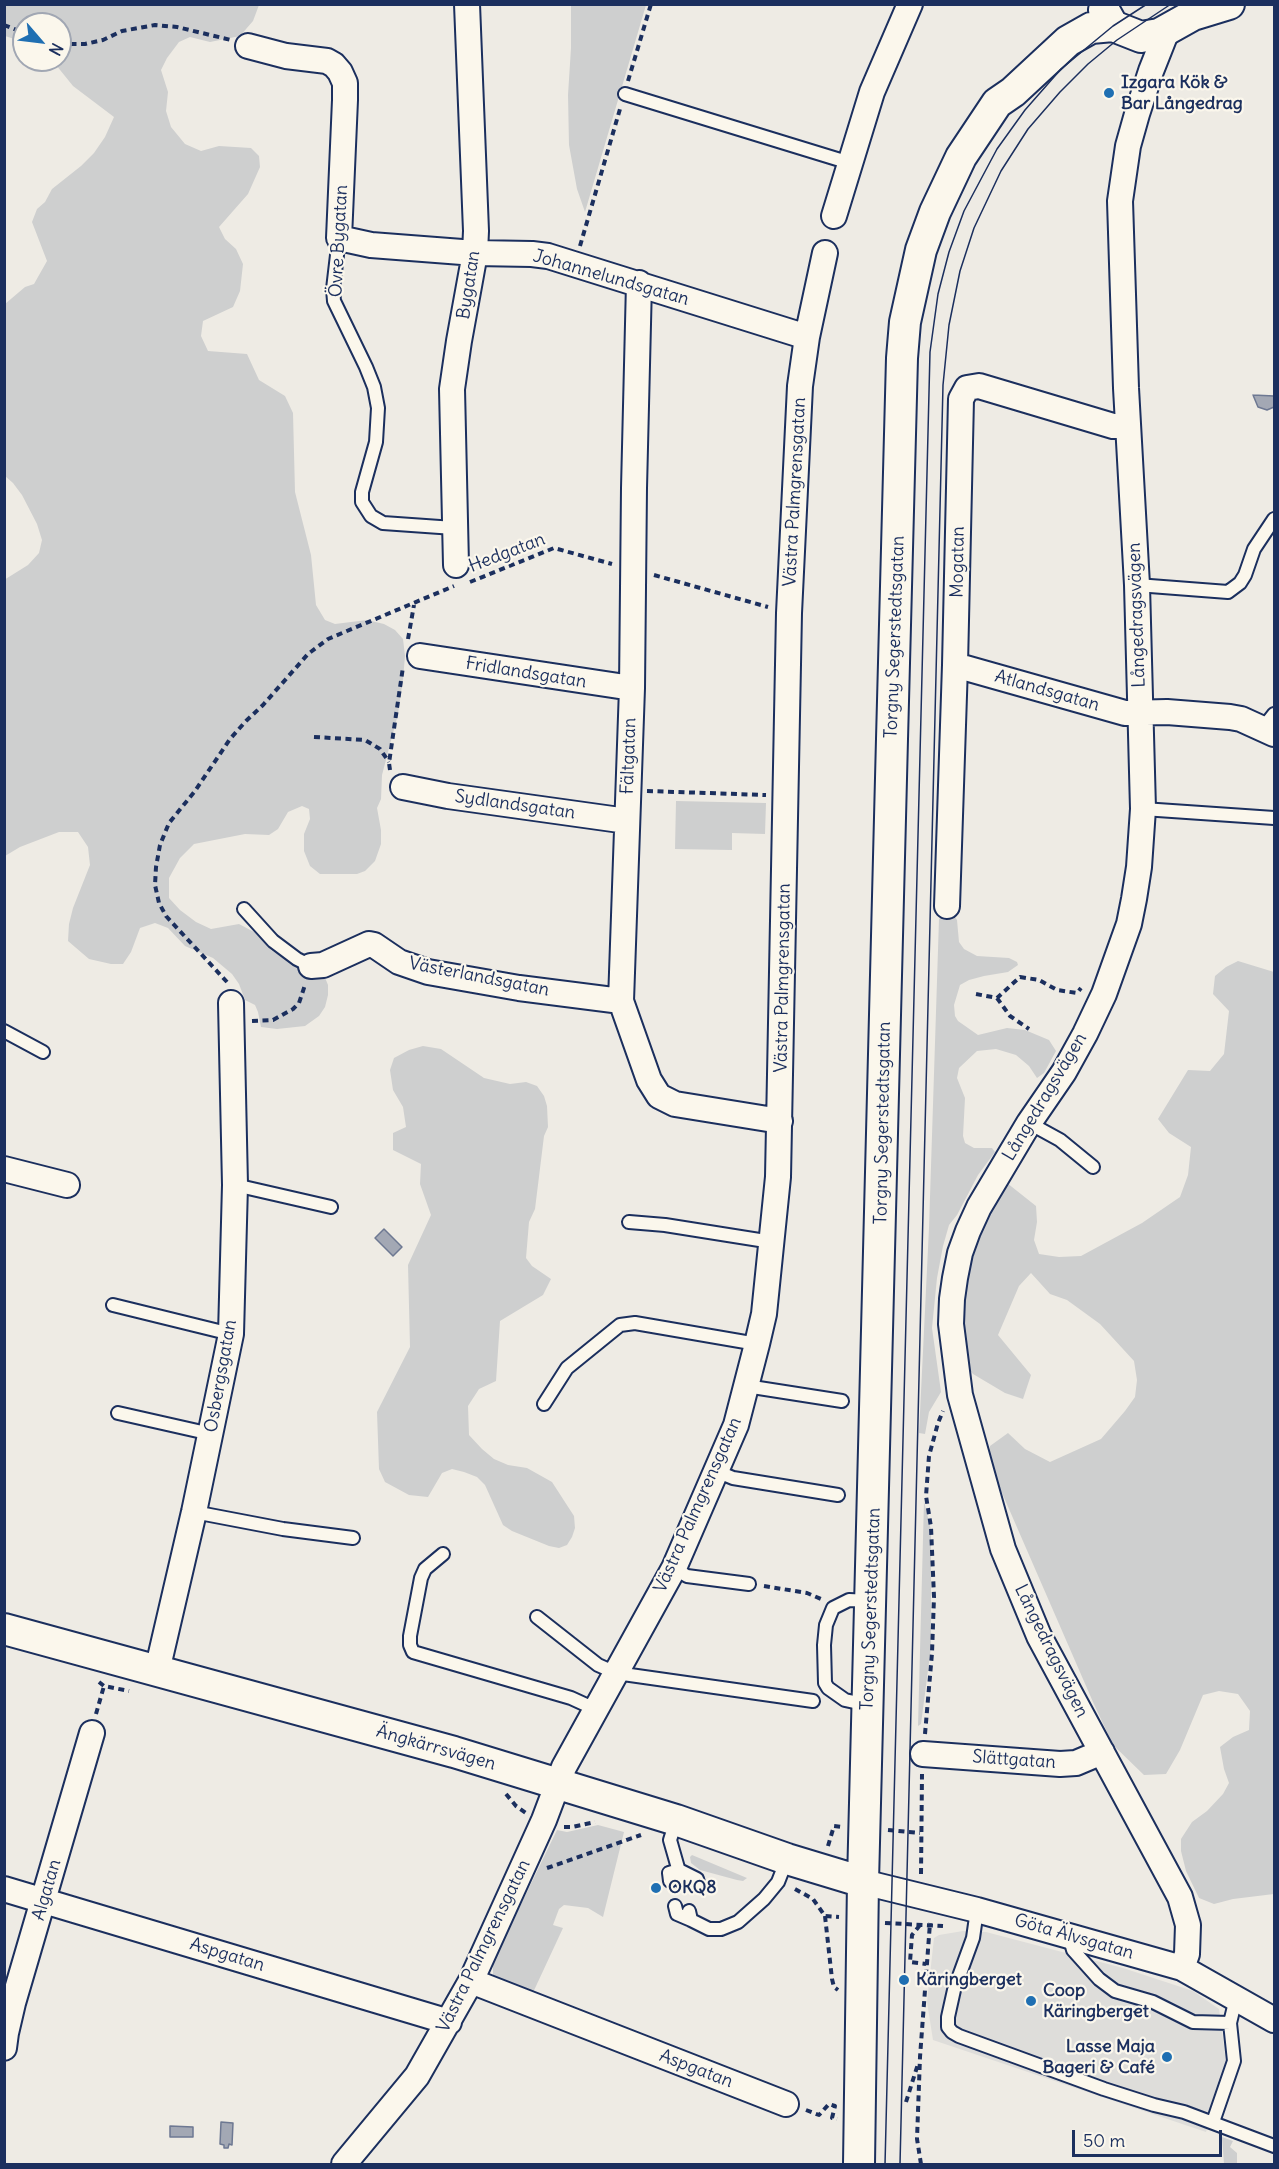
<!DOCTYPE html>
<meta charset="utf-8">
<style>
body{margin:0}
#map{position:relative;width:1279px;height:2169px;overflow:hidden;background:#eeebe4;font-family:Delius,sans-serif}
canvas{display:block}
.frame{position:absolute;inset:0;border:6px solid #1b2f5e;pointer-events:none}
.north{position:absolute;left:12px;top:12px;width:60px;height:60px;box-sizing:border-box;background:#fbf7ec;border:2px solid #a1a7b3;border-radius:50%;rotate:118deg;font-size:16px;font-weight:700;line-height:24px;text-align:center;color:#1b2f5e}
.north::after{content:'';display:block;margin:auto;width:21px;height:27px;background:#1f6fb2;clip-path:polygon(50% 0,100% 100%,50% 72%,0 100%)}
.scale{position:absolute;left:1072px;top:2130px;width:150px;height:27px;box-sizing:border-box;border:3px solid #1b2f5e;border-top:0;padding-left:8px;font-size:18px;line-height:21px;white-space:nowrap;color:#1b2f5e;-webkit-text-stroke:4px #fbf7ec;paint-order:stroke}
</style>
<div id="map">
<canvas width="1279" height="2169"></canvas>
<div class="frame"></div>
<div class="north">N</div>
<div class="scale">50 m</div>
</div>
<script>
const ctx = document.querySelector('canvas').getContext('2d');
ctx.lineJoin = 'round';
function fill(path, color) { ctx.fillStyle = color; ctx.fill(path, 'evenodd'); }
const shape = rows => new Path2D(rows.map(r => 'M' + r).join(''));
function strokePath(path, color, width, dash) { ctx.strokeStyle = color; ctx.lineWidth = width; ctx.lineCap = dash ? 'butt' : 'round'; ctx.setLineDash(dash || []); ctx.stroke(path); }
function label(font, color, halo, rows, align = 'center') {
  ctx.font = font + ' Delius,sans-serif'; ctx.lineWidth = 4.5; ctx.setLineDash([]); ctx.textBaseline = 'middle'; ctx.strokeStyle = halo; ctx.fillStyle = color; for (const [text, x, y, turn = 0] of rows) {
    ctx.save(); ctx.translate(x, y); ctx.rotate((+turn || 0) * Math.PI / 180); ctx.textAlign = isNaN(turn) ? turn : align; if (halo) ctx.strokeText(text, 0, 0); ctx.fillText(text, 0, 0); ctx.restore();
  }
}
fill(shape([
 [963,1931,986,1932,1123,1968,1193,1991,1219,2009,1227,2070,1206,2132,933,2040,927,2002,934,1938,939,1935]
]), '#deddda');
fill(shape([
 [5,5,259,5,253,21,240,36,210,42,190,37,179,42,167,58,161,70,168,92,166,111,171,127,185,144,201,151,219,146,251,148,259,156,260,167,248,194,219,227,225,239,236,249,243,264,240,291,233,307,203,321,201,336,208,351,247,354,259,380,285,396,293,413,295,492,311,555,316,605,325,620,335,624,367,620,384,624,395,630,403,639,405,656,403,679,398,714,382,775,381,799,377,808,381,830,381,844,375,861,365,871,357,874,320,874,310,866,304,851,304,834,310,819,309,809,302,806,288,812,278,829,269,835,245,834,194,844,180,858,169,878,169,898,180,910,196,922,211,929,239,924,254,932,271,950,296,967,324,975,328,985,328,995,325,1007,319,1016,305,1026,277,1029,261,1027,258,1012,255,1005,245,1000,239,984,232,974,213,958,185,946,168,928,155,923,140,928,131,952,123,964,111,964,89,959,68,941,69,924,73,908,90,865,88,847,78,832,59,832,20,847,5,856,4,580,28,565,39,553,42,540,37,524,22,495,13,483,5,476,5,304,25,287,34,284,47,261,32,222,37,209,45,202,52,189,81,166,94,153,105,137,114,117,73,86,52,60,60,60,60,24,24,24,24,42,5,36],
 [571,5,646,5,585,212,577,189,569,145,568,95,571,48],
 [676,801,766,803,765,834,732,833,732,850,675,849],
 [953,914,957,920,959,942,964,949,977,956,1009,958,1017,962,1018,965,1008,972,984,976,969,980,960,985,954,1005,955,1016,958,1021,978,1035,1007,1028,1025,1030,1049,1040,1056,1051,1044,1073,1037,1078,1029,1066,1016,1055,996,1049,977,1051,959,1068,957,1078,965,1098,963,1136,965,1143,974,1148,992,1148,995,1152,978,1175,957,1215,949,1225,943,1246,937,1278,932,1328,941,1392,929,1412,925,1434,919,1433,929,1228,939,919,943,915],
 [1238,961,1274,972,1274,1894,1233,1899,1214,1904,1199,1898,1186,1871,1181,1851,1181,1839,1192,1822,1207,1811,1223,1794,1229,1783,1224,1769,1220,1747,1233,1737,1249,1730,1250,1711,1238,1694,1219,1691,1203,1695,1180,1750,1166,1774,1144,1775,1113,1745,1093,1702,989,1463,990,1446,1008,1433,1025,1449,1050,1462,1101,1439,1125,1411,1135,1397,1137,1380,1134,1361,1100,1324,1067,1300,1050,1294,1031,1273,1019,1286,998,1335,1031,1375,1023,1399,1005,1393,973,1374,963,1363,966,1292,971,1263,985,1224,1007,1183,1036,1206,1037,1222,1034,1240,1039,1254,1059,1257,1081,1256,1142,1223,1180,1197,1188,1175,1191,1147,1169,1133,1158,1119,1188,1070,1210,1071,1224,1054,1229,1011,1213,994,1215,976,1226,967],
 [423,1046,441,1049,484,1078,510,1084,526,1082,537,1086,544,1096,547,1106,548,1127,544,1136,535,1209,529,1222,526,1258,532,1266,551,1279,543,1295,500,1321,496,1381,479,1389,468,1406,469,1435,482,1449,494,1459,508,1465,527,1468,552,1482,574,1516,575,1528,572,1537,567,1545,559,1548,549,1546,512,1531,503,1525,485,1485,477,1477,464,1472,452,1469,442,1473,428,1497,409,1495,385,1482,379,1469,377,1412,410,1347,408,1265,431,1215,420,1184,421,1164,393,1150,393,1133,406,1127,403,1107,393,1090,390,1070,394,1058,409,1050],
 [924,1501,931,1530,931,1647,921,1724,918,1726],
 [598,1825,624,1832,603,1917,588,1908,564,1905,559,1909,553,1925,563,1928,530,1999,500,1984,493,1975,493,1962,557,1830,567,1832],
 [692,1855,747,1878,743,1881,737,1880,700,1870,691,1863,690,1857],
 [1222,2137,1233,2141,1230,2147,1237,2153,1237,2164,1224,2164]
]), '#cecfcf');
const water = shape([
 [1253,395,1274,396,1274,407,1267,410,1258,407,1253,395],
 [384,1229,402,1247,393,1256,375,1238,384,1229],
 [221,2122,233,2123,232,2145,229,2144,228,2148,224,2148,224,2145,220,2144,221,2122],
 [170,2126,193,2127,193,2137,170,2137,170,2126]
]);
fill(water, '#a3a8b4');
strokePath(water, '#6d7892', 1.5);
const service = shape([
 [625,94,850,163],
 [339,238,333,289,334,301,366,367,374,387,378,408,376,442,362,492,362,502,371,516,383,523,454,528],
 [1137,585,1228,592,1240,583,1245,575,1254,549,1274,519],
 [1263,728,1274,714],
 [1143,809,1274,818],
 [244,909,273,941,297,959,311,966],
 [4,1031,43,1052],
 [1029,1123,1060,1140,1093,1167],
 [235,1185,331,1207],
 [629,1222,665,1225,772,1242],
 [113,1305,231,1334],
 [746,1386,842,1401],
 [544,1404,567,1368,620,1325,635,1323,757,1344],
 [118,1413,211,1434],
 [716,1471,733,1478,838,1495],
 [194,1512,283,1529,353,1538],
 [443,1554,425,1569,421,1578,410,1636,410,1645,413,1652,571,1698,595,1709],
 [674,1568,687,1576,749,1584],
 [537,1617,598,1665,616,1673,813,1701],
 [868,1705,845,1700,828,1688,825,1683,824,1645,826,1625,833,1608,849,1600,870,1601],
 [676,1821,670,1840,682,1882],
 [670,1881,669,1873,679,1870,697,1879,699,1886],
 [675,1906,677,1914,691,1920],
 [977,1910,973,1938,954,1990,948,2017,948,2027,952,2032,959,2036,1104,2089,1154,2105,1184,2112,1274,2146],
 [689,1911,691,1920,709,1929,721,1929,738,1922,764,1899,778,1882,787,1859],
 [1069,1935,1073,1950,1099,1979,1115,1991,1153,2002,1193,2022,1230,2023],
 [1213,2122,1234,2061,1230,2023,1236,1998]
]);
const minor = shape([
 [1168,28,1151,71,1137,114,1128,146,1120,201,1126,388,1137,585,1143,809,1139,867,1134,899,1129,924,1104,994,1085,1034,1064,1072,1029,1123,979,1207,968,1231,960,1253,955,1278,952,1299,951,1324,960,1395,1003,1549,1039,1636,1180,1897,1188,1925,1187,1954,1182,1968],
 [248,46,286,56,327,61,334,65,340,72,345,83,345,100,339,238,371,245,475,253,532,254,548,256,807,337],
 [834,216,872,92,910,4],
 [639,283,634,488,632,688,621,1001,649,1080,659,1096,675,1104,780,1121],
 [456,565,452,389,459,341,475,253,476,231,467,4],
 [420,656,632,688],
 [955,665,1125,713,1167,712,1230,717,1241,719,1274,734],
 [403,787,448,796,627,821],
 [947,906,955,665,961,399,967,388,979,386,1113,426,1128,426],
 [311,966,323,965,369,944,374,945,399,962,428,972,519,988,621,1001],
 [4,1169,67,1185],
 [157,1671,194,1512,231,1334,235,1185,231,1003],
 [923,1754,1060,1764,1076,1763,1102,1752],
 [863,1882,977,1910,1182,1968,1274,2020],
 [4,1889,449,2022],
 [471,1981,786,2104],
 [4,2048,6,2033,13,2003,92,1733],
 [344,2164,417,2076,471,1981,544,1820,564,1767,674,1568,736,1425,757,1344,764,1314,778,1177,789,613,800,386,807,337,825,253]
]);
const tertiary = shape([
 [1104,10,1113,26,1141,37,1159,34,1193,15,1229,4],
 [4,1629,454,1752,676,1820,787,1859,863,1882],
 [859,2164,863,1882,892,739,902,358,905,322,921,250,935,212,961,157,997,103,1013,92,1068,41,1091,28,1113,26]
]);
strokePath(service, '#1b2f5e', 16);
strokePath(minor, '#1b2f5e', 28);
strokePath(tertiary, '#1b2f5e', 34);
strokePath(shape([
 [4,25,24,33],
 [60,44,85,44,103,40,122,31,155,25,177,27,231,40],
 [628,81,651,4],
 [580,246,620,109],
 [654,575,768,607],
 [470,582,554,548,612,564],
 [408,639,414,605],
 [314,737,365,740,380,749,389,762],
 [390,770,389,763,403,667],
 [647,791,766,795],
 [227,982,166,916,159,903,155,885,156,867,160,845,169,823,195,791,230,739,246,721,263,705,308,654,328,639,454,586],
 [976,994,997,998,1020,977,1039,980,1057,990,1077,993,1081,988],
 [997,998,1010,1016,1029,1029],
 [252,1021,273,1020,293,1009,299,1003,305,985],
 [764,1586,807,1593,821,1599],
 [99,1682,104,1686,129,1691],
 [96,1714,104,1686],
 [925,1734,932,1653,934,1597,931,1527,926,1496,929,1456,938,1423,943,1411],
 [506,1794,516,1806,526,1813],
 [564,1827,572,1827,595,1822],
 [888,1830,920,1833],
 [828,1846,834,1826,842,1827],
 [547,1868,641,1835],
 [921,1874,922,1774],
 [795,1889,813,1899,825,1916,839,1917],
 [825,1916,832,1979,834,1987,838,1990],
 [885,1923,943,1926],
 [920,1925,912,1935,910,1962,926,1964],
 [906,2102,918,2064],
 [806,2110,819,2115,829,2104,835,2106,832,2118,837,2119],
 [921,2164,917,2139,920,2057,930,1923]
]), '#1b2f5e', 4, [6, 4.5]);
strokePath(service, '#fbf7ec', 12);
strokePath(minor, '#fbf7ec', 24);
strokePath(tertiary, '#fbf7ec', 30);
strokePath(shape([
 [885,2164,930,352,938,294,949,252,964,211,997,149,1025,110,1061,69,1113,26,1147,4],
 [900,2164,943,385,949,325,960,271,974,228,1001,171,1028,129,1060,92,1088,64,1117,40,1171,4]
]), '#1b2f5e', 1.5);
for (const [x, y, r, color] of [
 [1109,93,6,"#1f6fb2"],
 [656,1888,6,"#1f6fb2"],
 [904,1980,6,"#1f6fb2"],
 [1031,2001,6,"#1f6fb2"],
 [1167,2057,6,"#1f6fb2"]
]) { const dot = new Path2D(); dot.arc(x, y, r, 0, 2 * Math.PI); ctx.fillStyle = color; ctx.fill(dot); strokePath(dot, '#fbf7ec', 2); }
label('bold 18px', '#1b2f5e', '#fbf7ec', [
 ["Izgara Kök &",1121,83],
 ["Bar Långedrag",1121,104],
 ["OKQ8",668,1888],
 ["Käringberget",916,1980],
 ["Coop",1043,1991],
 ["Käringberget",1043,2012],
 ["Lasse Maja",1155,2047,"right"],
 ["Bageri & Café",1155,2068,"right"]
], 'left');
label('18px', '#1b2f5e', '#fbf7ec', [
 ["Övre Bygatan",339,241,-87],
 ["Johannelundsgatan",611,278,16],
 ["Bygatan",469,285,-81],
 ["Västra Palmgrensgatan",795,492,-87],
 ["Hedgatan",507,553,-21],
 ["Mogatan",958,562,-89],
 ["Långedragsvägen",1137,615,-92],
 ["Torgny Segerstedtsgatan",895,637,-88],
 ["Fridlandsgatan",526,673,9],
 ["Atlandsgatan",1047,691,16],
 ["Fältgatan",629,756,-88],
 ["Sydlandsgatan",515,805,8],
 ["Västerlandsgatan",479,977,11],
 ["Västra Palmgrensgatan",783,978,-89],
 ["Långedragsvägen",1045,1097,-59],
 ["Torgny Segerstedtsgatan",883,1123,-89],
 ["Osbergsgatan",221,1376,-80],
 ["Västra Palmgrensgatan",698,1505,-66],
 ["Torgny Segerstedtsgatan",871,1609,-88],
 ["Långedragsvägen",1051,1651,64],
 ["Ängkärrsvägen",436,1748,16],
 ["Slättgatan",1014,1760,4],
 ["Algatan",47,1890,-74],
 ["Göta Älvsgatan",1074,1937,16],
 ["Västra Palmgrensgatan",484,1946,-64],
 ["Aspgatan",227,1955,17],
 ["Aspgatan",696,2069,21]
]);
</script>
